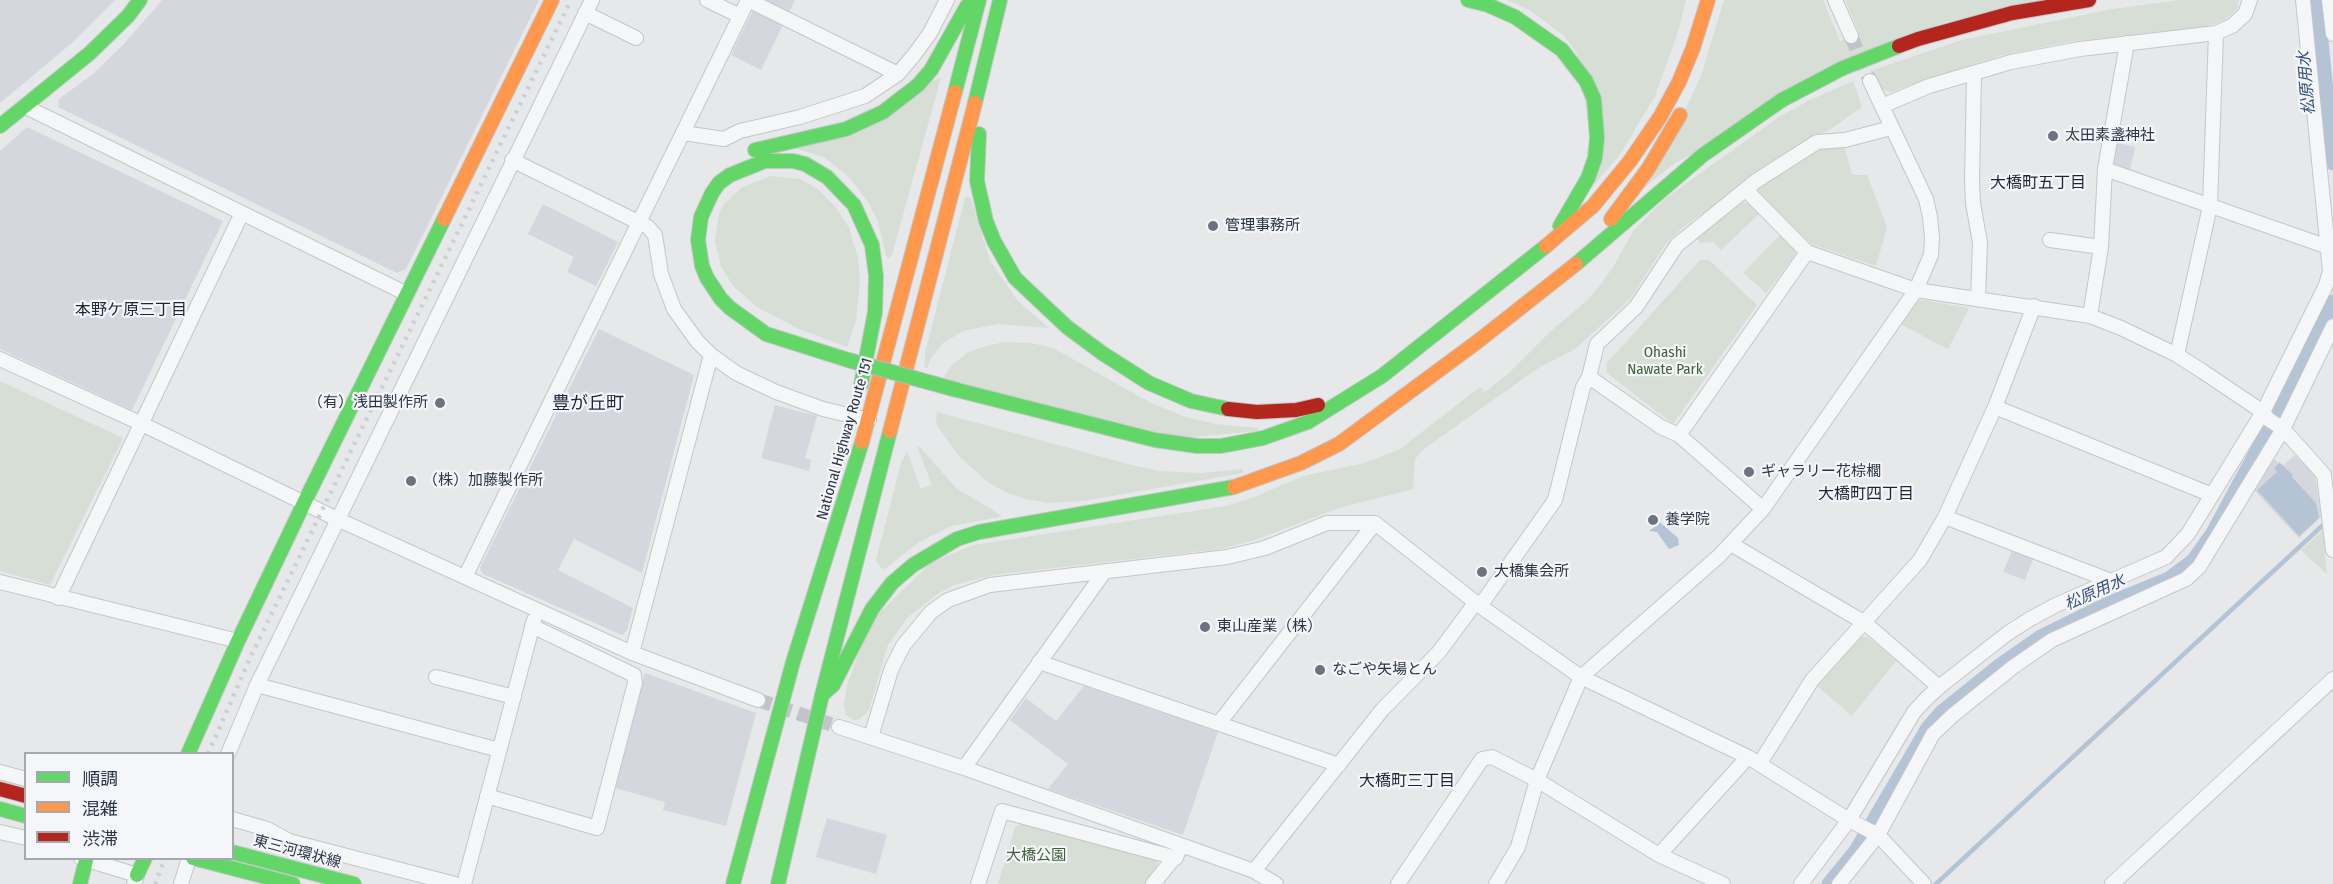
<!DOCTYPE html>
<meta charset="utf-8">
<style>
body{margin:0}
#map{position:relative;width:2333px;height:884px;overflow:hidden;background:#e6e8ea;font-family:"Fira Sans Condensed","Noto Sans JP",sans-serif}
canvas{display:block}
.legend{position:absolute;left:24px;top:752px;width:210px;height:108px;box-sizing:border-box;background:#f4f6f9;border:2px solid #a4a8b1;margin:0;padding:8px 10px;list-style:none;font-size:18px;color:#2b3445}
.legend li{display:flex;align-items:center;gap:12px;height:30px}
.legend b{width:30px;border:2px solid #a4a8b1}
</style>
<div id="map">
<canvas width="2333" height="884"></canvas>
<ul class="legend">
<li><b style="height:8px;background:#63d668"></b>順調</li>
<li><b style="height:8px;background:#ff974d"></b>混雑</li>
<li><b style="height:8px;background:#b3261e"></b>渋滞</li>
</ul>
</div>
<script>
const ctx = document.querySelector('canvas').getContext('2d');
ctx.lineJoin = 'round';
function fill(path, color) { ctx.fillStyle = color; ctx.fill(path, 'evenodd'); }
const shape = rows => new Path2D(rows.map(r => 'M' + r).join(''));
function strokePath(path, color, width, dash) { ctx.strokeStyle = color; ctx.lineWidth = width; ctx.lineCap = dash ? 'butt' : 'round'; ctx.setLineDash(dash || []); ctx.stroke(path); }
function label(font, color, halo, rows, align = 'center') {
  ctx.font = font + ' "Fira Sans Condensed","Noto Sans JP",sans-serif'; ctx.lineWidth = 4.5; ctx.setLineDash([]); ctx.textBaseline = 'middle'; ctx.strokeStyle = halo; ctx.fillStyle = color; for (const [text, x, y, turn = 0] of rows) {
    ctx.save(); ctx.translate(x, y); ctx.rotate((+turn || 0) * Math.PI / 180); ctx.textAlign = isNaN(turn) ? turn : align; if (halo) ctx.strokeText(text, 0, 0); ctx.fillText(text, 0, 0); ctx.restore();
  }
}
fill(shape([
 [0,0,115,0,73,42,0,103],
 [162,0,539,0,406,269,397,273,58,107,59,99,93,74,124,44],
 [758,0,795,0,761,70,731,55],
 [27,127,223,221,132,410,0,349,0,151],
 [2115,142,2135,147,2130,170,2114,164,2112,160],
 [543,204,618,242,596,286,567,272,574,257,528,234],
 [599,329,694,375,642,573,574,539,558,570,633,608,627,630,622,635,483,574,480,568],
 [775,405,817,416,805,458,811,460,809,471,761,458],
 [2295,455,2315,476,2321,517,2299,538,2254,490,2271,458,2284,465],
 [2012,551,2033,559,2025,580,2003,572],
 [645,673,756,713,726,826,663,810,665,802,615,788],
 [1084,686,1218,732,1183,835,1048,789,1068,764,1010,720,1026,698,1056,721],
 [827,818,887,835,876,874,816,857]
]), '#d4d7dd');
fill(shape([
 [1507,0,1686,0,1678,32,1655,96,1619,156,1592,187,1595,165,1577,53,1563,35,1530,10],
 [1724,0,1823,0,1840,41,1859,32,1845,0,2050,0,1942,23,1675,163,1636,194,1687,106,1701,76],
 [2178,0,2239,0,2237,9,2225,20,2217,23,2203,27,2075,41,2003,55,1929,78,1892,92,1878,89,1870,71,1962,40,2107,10],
 [941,77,892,255,890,258,887,258,877,219,868,202,850,178,824,157,790,147],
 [1853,81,1862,107,1828,131,1803,142,1682,228,1665,245,1630,299,1575,349,1540,367,1425,448,1415,459,1413,489,1339,508,1255,540,1220,549,993,575,954,585,939,593,907,618,887,647,869,710,860,719,854,720,846,715,844,704,847,685,871,621,932,562,974,545,1226,506,1252,498,1303,476,1365,463,1400,449,1480,387,1485,392,1509,373,1552,330,1589,299,1612,269,1634,230,1666,198,1779,117,1808,101],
 [1844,144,1852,175,1867,175,1887,227,1876,266,1811,244,1758,192,1759,186,1820,147],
 [770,176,800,179,818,189,838,210,849,228,858,258,860,280,856,320,847,347,797,328,758,308,735,288,721,267,715,241,719,214,723,205,741,188],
 [967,197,971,198,990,261,1018,301,1049,328,998,324,963,331,943,343,931,358,927,368,924,367,926,349,965,198],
 [1738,202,1749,203,1760,213,1721,250,1713,242,1700,243,1695,237],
 [1781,234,1795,247,1795,255,1766,293,1743,273],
 [1700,260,1709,260,1757,305,1673,424,1607,373,1606,364],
 [1923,300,1969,308,1948,349,1900,324,1915,302],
 [1004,342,1031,343,1053,348,1151,403,1186,417,1216,424,1257,428,1259,431,1181,438,943,379,952,365,967,353,983,347],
 [0,381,123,438,50,585,0,571],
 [937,412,1131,465,1160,471,1200,473,1243,469,1243,473,1084,501,1049,503,1025,499,1005,492,989,483,958,455,938,427,936,421],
 [917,446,921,448,956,488,1001,515,1000,517,951,526,919,542,885,569,881,568,876,560,901,463,907,451,921,489,932,485],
 [2323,530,2323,531,2327,574,2301,550],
 [1861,637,1868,637,1896,661,1852,716,1816,685],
 [1024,822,1157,859,1159,869,1146,884,998,884,1015,827]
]), '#d6ded6');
fill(shape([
 [2280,463,2293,475,2292,477,2316,503,2319,518,2299,536,2257,490,2277,472,2274,468],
 [1655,518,1678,538,1679,545,1669,549,1657,532,1649,531,1656,526,1650,521]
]), '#b4c4d5');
strokePath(shape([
 [1936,884,2323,525]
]), '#b4c4d5', 4.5);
strokePath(shape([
 [2317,0,2333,163],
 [1829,884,1856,851,1928,728,1942,712,1998,667,2041,637,2108,604,2169,579,2193,561,2213,533,2276,416,2333,302]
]), '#b4c4d5', 15);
strokePath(shape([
 [1851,36,1870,81],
 [758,700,839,727]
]), '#c1c4c9', 14, [14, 7]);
const street = shape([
 [707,0,740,16],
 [748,0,898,74],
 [1835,0,1851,36],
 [2329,0,2333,34],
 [585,13,636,38],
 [1974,73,1972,182,1973,203,1980,243,1978,299],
 [24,106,407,294],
 [1882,106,1929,86,2011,62,2080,49,2216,33,2232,26,2245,14,2250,0],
 [683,133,724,139,740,131,800,117,865,96,898,74,914,55,930,33,947,0],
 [512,160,648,227,655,235,661,274,674,309,697,341,711,355,736,373,776,392,823,409,869,420],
 [2105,169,2328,247],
 [1746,190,1807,252,1916,290,2090,316,2121,328,2177,355,2202,371,2263,412,2268,419,2283,429,2319,469,2324,475,2333,550],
 [2050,240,2101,247],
 [2090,316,2101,247,2105,169,2127,43],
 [2177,355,2210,206,2216,33],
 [0,359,140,423,337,519,632,653,758,700],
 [1589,377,1661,427,1679,435,1763,509],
 [1995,407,2212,495],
 [1679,435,1807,252],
 [1945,517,2111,581],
 [1731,544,1865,623,1939,687],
 [465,577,748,0],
 [0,582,238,641],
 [58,598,242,213],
 [1480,606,1555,500,1583,387,1589,377,1597,344,1636,307,1677,245,1756,181,1817,142,1845,140,1891,128],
 [632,653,711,355],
 [1039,662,1339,765],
 [436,677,514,697],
 [257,685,499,750],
 [1219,723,1375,523],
 [839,727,964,768,1254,871,1276,884],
 [871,737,891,670,903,646,931,612,948,600,990,585,1227,557,1265,548,1327,523,1375,523,1480,606,1581,677,1748,757,1849,820,1878,835,1924,884],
 [228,754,257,685,592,0],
 [1760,763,1812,680,1920,560,1945,517,1995,407,2034,306],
 [964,768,1105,571],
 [0,772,26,779],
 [487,796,597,828,635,683,634,675,532,626],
 [232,819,267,829,289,841,455,884],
 [0,832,26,838],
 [1659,855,1748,757],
 [81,858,137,875,134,884],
 [1254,871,1382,710,1439,652,1476,602],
 [181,884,189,858],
 [464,884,534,620],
 [978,884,1002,811,1176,858],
 [1153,884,1178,853],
 [1398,884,1482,759,1492,757,1537,780,1659,855,1723,884],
 [1496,884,1518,847,1537,780,1581,677,1719,556,1763,509,1916,290,1931,255,1932,238,1930,217,1926,199,1870,81],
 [1801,884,1849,820,1914,712,1926,699,1939,687,2008,633,2030,619,2056,605,2166,557,2188,534,2263,412,2326,285,2330,271,2303,0],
 [1839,884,1878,835,1933,734,1953,715,2013,667,2052,640,2186,579,2199,567,2283,429,2333,326],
 [2112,884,2333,679]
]);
const fast = shape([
 [1468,0,1488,5,1515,17,1562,50,1586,81,1594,99,1597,138,1595,158,1588,178,1560,226],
 [955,92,979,0],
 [975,103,1000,0],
 [0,126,90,53,128,16,140,0],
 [979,134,977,181,986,221,994,241,1015,278,1067,327,1102,353,1149,383,1191,401,1228,409],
 [755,150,846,129,883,112,918,85,931,70,967,6],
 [1576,264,1703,155,1782,100,1843,68,1899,46],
 [848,360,766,334,730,308,721,299,707,278,702,266,698,240,701,217,712,193,719,183,730,175,765,161,793,161,805,164,827,177,854,205,872,245,876,276,875,312,861,385],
 [957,390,1155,440,1197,446,1221,446,1263,438,1308,422,1382,376,1546,246],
 [822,695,833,685,872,609,892,583,913,565,957,539,979,532,1234,487],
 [188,754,238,641,304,503,444,219],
 [0,809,26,816],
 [232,852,354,884],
 [193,858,293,884],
 [137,875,145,858],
 [80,884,86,860],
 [733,884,793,662,862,442],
 [778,884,822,695,890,431]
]);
const slow = shape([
 [444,219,552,0],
 [1611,219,1648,169,1680,115],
 [1546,246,1593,206,1630,161,1660,117,1679,82,1693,48,1708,0],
 [890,431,975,103],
 [862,442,955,92],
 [1234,487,1301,463,1339,444,1477,342,1576,264]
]);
const jam = shape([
 [1899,46,1918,39,2012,13,2089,0],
 [1228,409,1257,412,1296,410,1318,405],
 [0,789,26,796]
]);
strokePath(street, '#c4c6c8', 16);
strokePath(fast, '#c4c6c8', 16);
strokePath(slow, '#c4c6c8', 16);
strokePath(jam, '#c4c6c8', 16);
strokePath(street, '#f5f6f7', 14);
strokePath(fast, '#63d668', 14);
strokePath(slow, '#ff974d', 14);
strokePath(jam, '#b3261e', 14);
strokePath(shape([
 [208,754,250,658,571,0],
 [155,884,165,858]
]), '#cecfd2', 4.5, [3, 6]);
const fastBridge = shape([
 [848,360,957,390]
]);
strokePath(fastBridge, '#b8bbbf', 16, []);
strokePath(fastBridge, '#63d668', 14);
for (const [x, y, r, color] of [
 [2053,136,6,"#6c737f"],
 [1213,226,6,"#6c737f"],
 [440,403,6,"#6c737f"],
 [1749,472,6,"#6c737f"],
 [411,481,6,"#6c737f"],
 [1653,520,6,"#6c737f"],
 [1482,572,6,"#6c737f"],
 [1205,627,6,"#6c737f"],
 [1320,670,6,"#6c737f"]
]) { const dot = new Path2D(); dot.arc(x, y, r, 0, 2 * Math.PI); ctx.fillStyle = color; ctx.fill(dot); strokePath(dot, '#f4f6f9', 2); }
label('15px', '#2b3445', '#f4f6f9', [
 ["太田素盞神社",2065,136],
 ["管理事務所",1225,226],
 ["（有）浅田製作所",428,403,"right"],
 ["ギャラリー花棕櫚",1761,472],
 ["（株）加藤製作所",423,481],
 ["養学院",1665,520],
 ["大橋集会所",1494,572],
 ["東山産業（株）",1217,627],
 ["なごや矢場とん",1332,670]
], 'left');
label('15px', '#3f6138', '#f4f6f9', [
 ["Ohashi",1665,353],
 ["Nawate Park",1665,370],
 ["大橋公園",1036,856]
]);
label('15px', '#2b3445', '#f4f6f9', [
 ["National Highway Route 151",845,439,-74],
 ["東三河環状線",297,852,15]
]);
label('italic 16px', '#34527a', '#f4f6f9', [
 ["松原用水",2307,83,-95],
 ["松原用水",2095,593,-24]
]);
label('16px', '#1d2536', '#f4f6f9', [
 ["大橋町五丁目",2038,184],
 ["本野ケ原三丁目",131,311],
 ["大橋町四丁目",1866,495],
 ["大橋町三丁目",1407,782]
]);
label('18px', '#1d2536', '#f4f6f9', [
 ["豊が丘町",588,404]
]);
</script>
